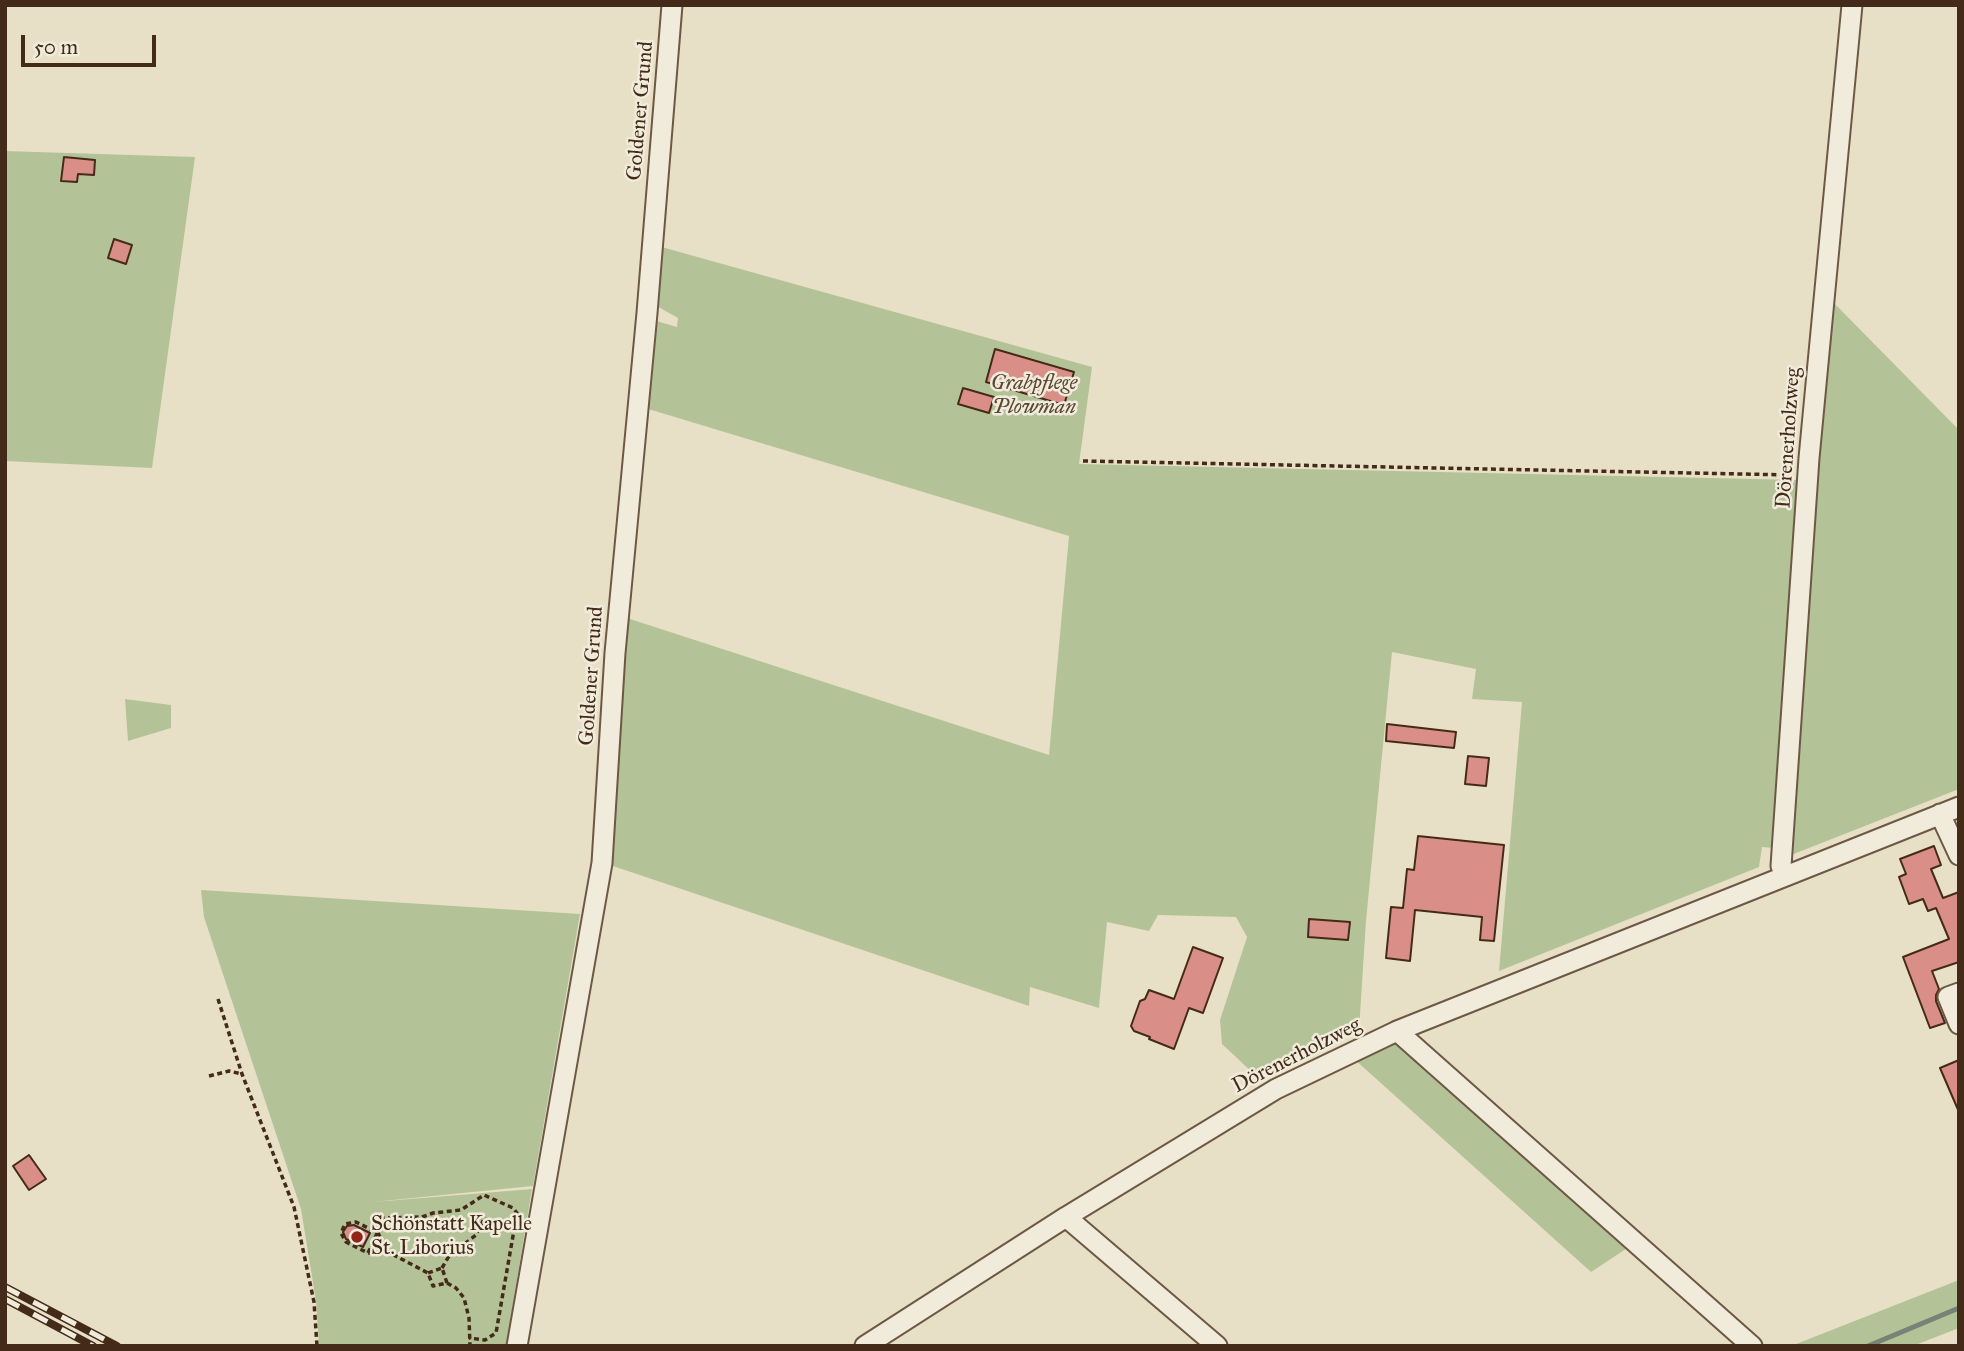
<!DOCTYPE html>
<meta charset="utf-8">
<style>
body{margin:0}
#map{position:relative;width:1964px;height:1351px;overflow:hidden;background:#e8e0c6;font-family:"IM FELL Great Primer",serif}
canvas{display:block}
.frame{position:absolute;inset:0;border:7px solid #442b19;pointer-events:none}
.scale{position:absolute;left:21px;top:35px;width:135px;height:32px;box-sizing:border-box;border:4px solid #442b19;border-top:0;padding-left:9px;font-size:21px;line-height:24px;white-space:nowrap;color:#442b19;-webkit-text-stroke:5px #f0ebda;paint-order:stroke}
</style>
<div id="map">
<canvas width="1964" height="1351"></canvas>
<div class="frame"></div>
<div class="scale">50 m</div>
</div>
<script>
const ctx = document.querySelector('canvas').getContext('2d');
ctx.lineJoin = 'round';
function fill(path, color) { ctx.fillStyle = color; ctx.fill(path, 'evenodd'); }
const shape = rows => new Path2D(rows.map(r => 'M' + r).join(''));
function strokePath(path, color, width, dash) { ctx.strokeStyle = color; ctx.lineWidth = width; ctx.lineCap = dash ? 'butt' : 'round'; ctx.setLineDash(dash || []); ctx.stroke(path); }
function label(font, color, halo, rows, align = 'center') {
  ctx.font = font + ' "IM FELL Great Primer",serif'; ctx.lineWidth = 5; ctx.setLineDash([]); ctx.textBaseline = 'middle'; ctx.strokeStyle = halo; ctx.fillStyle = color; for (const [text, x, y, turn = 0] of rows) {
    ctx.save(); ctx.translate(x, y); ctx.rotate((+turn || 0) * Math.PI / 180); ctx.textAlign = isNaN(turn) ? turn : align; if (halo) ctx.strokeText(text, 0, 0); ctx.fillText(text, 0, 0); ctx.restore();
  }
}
fill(shape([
 [5,151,195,157,152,468,5,461],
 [658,246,1092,367,1079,464,1800,480,1773,848,1762,847,1759,867,1499,971,1522,702,1472,699,1476,669,1392,652,1366,921,1359,1030,1254,1074,1222,1044,1220,1020,1247,937,1236,917,1158,915,1149,931,1107,922,1099,1008,1030,987,1029,1006,607,864,627,618,1049,755,1069,536,645,408,653,320,677,327,678,318,653,304],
 [1831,300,1959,430,1959,789,1786,857],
 [125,699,171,705,171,728,128,741],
 [201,890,580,914,533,1186,373,1202,532,1189,506,1346,319,1346,316,1301,301,1209,204,917],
 [1401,1035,1632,1245,1591,1272,1353,1058],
 [1959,1280,1959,1328,1913,1346,1791,1346]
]), '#b4c397');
strokePath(shape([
 [1868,1346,1959,1308]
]), '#768376', 5);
const building = shape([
 [64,157,95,160,94,175,78,174,77,182,61,181,64,157],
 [114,239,132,245,126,264,108,258,114,239],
 [995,349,1074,372,1064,405,986,382,995,349],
 [963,388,994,397,989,413,958,404,963,388],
 [1387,724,1456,732,1454,748,1386,741,1387,724],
 [1468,756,1489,758,1486,786,1465,784,1468,756],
 [1418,836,1504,845,1494,941,1480,940,1482,917,1415,910,1410,961,1386,958,1391,907,1403,908,1407,869,1414,870,1418,836],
 [1934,846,1941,865,1931,869,1943,898,1959,892,1959,962,1932,971,1939,989,1936,995,1936,1001,1945,1023,1930,1028,1903,957,1949,939,1936,908,1928,911,1923,899,1909,904,1899,877,1906,874,1900,859,1934,846],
 [1309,919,1350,922,1348,940,1308,937,1309,919],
 [1193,947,1223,958,1203,1013,1189,1008,1174,1049,1149,1039,1150,1037,1134,1031,1131,1026,1140,1001,1145,999,1149,990,1174,999,1193,947],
 [1959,1060,1959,1112,1940,1068,1959,1060],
 [29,1155,46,1179,29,1190,13,1166,29,1155],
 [354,1225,370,1233,363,1247,346,1239,343,1232,347,1226,354,1225]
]);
fill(building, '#d98e88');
strokePath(building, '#442b19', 2);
const minor = shape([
 [1940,814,1959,855],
 [1785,875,1781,866,1809,458,1852,5],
 [1959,993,1948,997,1959,1024],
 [1397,1031,1752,1346],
 [1066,1217,1217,1346],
 [517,1346,602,863,615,653,647,313,672,5],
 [865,1346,1066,1217,1276,1089,1397,1031,1959,807]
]);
strokePath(minor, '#6d5844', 23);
strokePath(shape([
 [1083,461,1792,475],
 [218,999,242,1074,294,1207,314,1302,317,1346],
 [209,1076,229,1071,242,1074],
 [372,1244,386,1251],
 [388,1252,378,1233,356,1222,345,1224,341,1233,346,1242,368,1253,388,1252,428,1273,433,1286,447,1283,442,1268,428,1273],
 [368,1253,384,1218,422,1217,433,1213,461,1210,484,1195,513,1208,517,1213,496,1333,485,1340,469,1338],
 [442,1268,449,1256,476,1235,485,1217],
 [447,1283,456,1288,464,1298,469,1318,470,1346]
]), '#442b19', 3.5, [5, 3.5]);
strokePath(minor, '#f0ebda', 19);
const rail = shape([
 [5,1287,117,1346],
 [5,1299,93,1346]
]);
strokePath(rail, '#442b19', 8);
strokePath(rail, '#f0ebda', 5, [16]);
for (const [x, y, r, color] of [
 [357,1237,7,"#8f2418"]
]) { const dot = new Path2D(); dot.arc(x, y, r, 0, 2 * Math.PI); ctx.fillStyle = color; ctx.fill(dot); strokePath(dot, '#f0ebda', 2.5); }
label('21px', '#442b19', '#f0ebda', [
 ["Goldener Grund",641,111,-85],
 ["Dörenerholzweg",1789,438,-86],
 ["Goldener Grund",592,676,-86],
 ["Dörenerholzweg",1297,1056,-27]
]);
label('italic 21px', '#5a4932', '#f0ebda', [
 ["Grabpflege",1034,384],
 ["Plowman",1034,408]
]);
label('21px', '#442b19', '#f0ebda', [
 ["Schönstatt Kapelle",371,1225],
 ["St. Liborius",371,1249]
], 'left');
</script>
